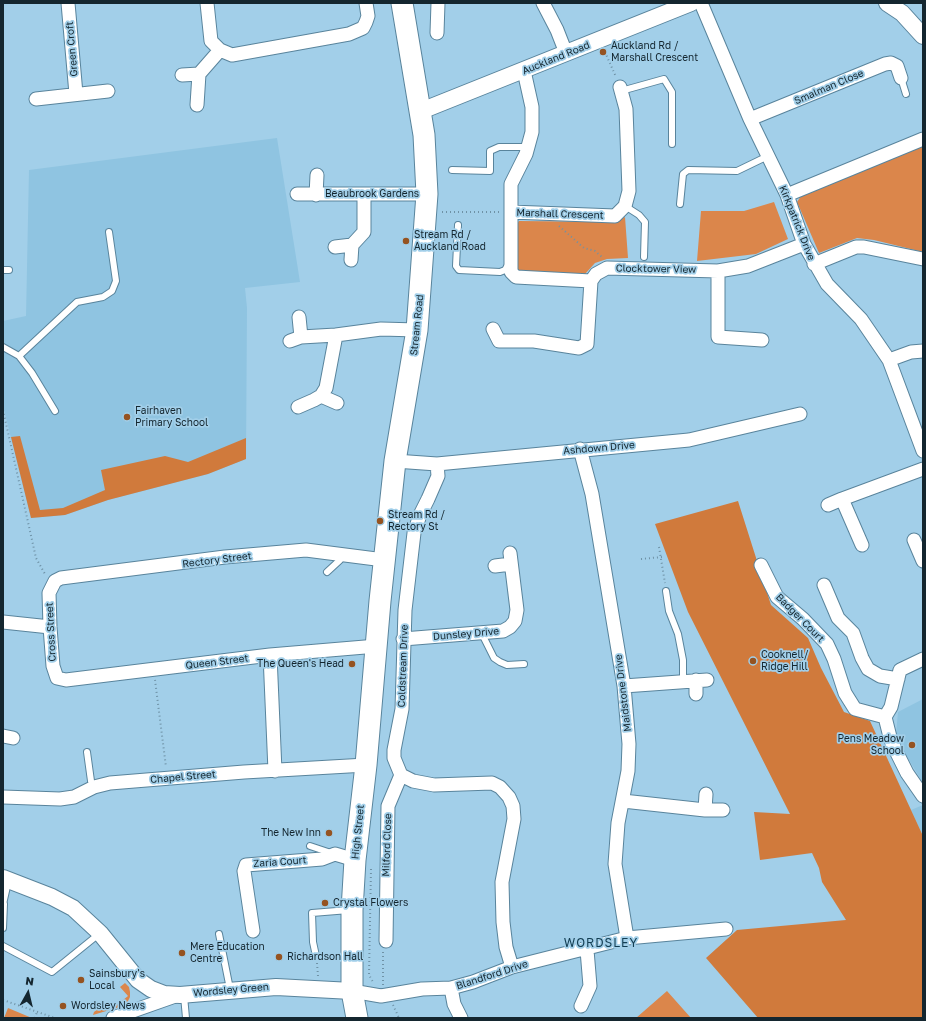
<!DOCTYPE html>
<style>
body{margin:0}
#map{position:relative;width:926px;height:1021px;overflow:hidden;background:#a2cfe9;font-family:"Golos Text",sans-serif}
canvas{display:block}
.frame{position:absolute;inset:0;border:4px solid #14262f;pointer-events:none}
.north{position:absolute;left:8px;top:973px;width:40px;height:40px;-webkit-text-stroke:3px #a2cfe9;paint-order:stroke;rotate:8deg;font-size:11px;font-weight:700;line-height:16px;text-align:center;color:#14262f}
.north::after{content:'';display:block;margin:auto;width:14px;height:18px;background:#14262f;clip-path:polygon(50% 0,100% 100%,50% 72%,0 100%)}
</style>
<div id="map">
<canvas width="926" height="1021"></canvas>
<div class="frame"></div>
<div class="north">N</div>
</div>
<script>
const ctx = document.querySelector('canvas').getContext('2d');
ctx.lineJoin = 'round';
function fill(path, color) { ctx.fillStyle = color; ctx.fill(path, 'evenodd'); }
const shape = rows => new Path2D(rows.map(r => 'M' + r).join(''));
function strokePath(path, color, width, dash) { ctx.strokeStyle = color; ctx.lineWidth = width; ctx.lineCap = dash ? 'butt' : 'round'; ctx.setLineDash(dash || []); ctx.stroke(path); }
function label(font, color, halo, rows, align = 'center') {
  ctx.font = font + ' "Golos Text",sans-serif'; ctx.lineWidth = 3.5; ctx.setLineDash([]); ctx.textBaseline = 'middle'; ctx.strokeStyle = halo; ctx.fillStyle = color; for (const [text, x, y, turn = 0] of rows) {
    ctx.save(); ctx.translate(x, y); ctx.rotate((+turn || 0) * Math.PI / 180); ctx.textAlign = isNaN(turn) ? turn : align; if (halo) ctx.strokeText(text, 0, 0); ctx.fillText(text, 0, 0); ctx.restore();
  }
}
fill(shape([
 [277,138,300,282,245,288,247,308,246,459,208,474,108,500,65,515,31,518,3,406,3,321,26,316,29,170],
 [923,699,923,783,906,755,896,734,898,712],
 [923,805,923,836,911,810]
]), '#8fc4e1');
fill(shape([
 [923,146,923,252,874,240,857,238,819,253,797,202,801,196],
 [774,202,788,239,756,254,697,261,701,211,744,211],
 [625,217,628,258,607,259,595,263,585,274,526,274,517,272,516,226,519,221,616,222],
 [125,983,129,987,130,992,130,997,126,1005,93,1015,94,1012,105,1003,112,1009,128,996,120,987],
 [667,991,691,1018,636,1018],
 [8,1008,32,1018,4,1018]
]), '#db864b');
fill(shape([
 [20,436,40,510,63,508,105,490,101,470,165,456,188,462,246,438,246,459,208,474,108,500,65,515,31,518,11,437],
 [738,501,771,605,808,638,821,668,844,712,870,721,923,836,923,1018,758,1018,706,958,737,930,846,920,822,882,819,868,812,853,760,860,754,812,790,814,688,612,655,524]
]), '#d07a3c');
const service = shape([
 [901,78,906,94],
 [621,91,664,79,672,92,672,144],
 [452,170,490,171,490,151,499,147,528,147],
 [680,204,683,174,688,170,737,171,768,156],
 [625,206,639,215,645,222,644,257],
 [458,225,456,266,459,270,500,272,505,270,508,265],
 [3,270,9,270],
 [3,347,19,356,32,373,55,411],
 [19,356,77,302,103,297,112,291,116,281,109,232],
 [327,572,340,560,341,555],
 [666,591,669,611,678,634,683,660,683,680],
 [481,632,494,658,500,662,507,665,524,664],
 [87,752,91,781,94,787],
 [310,846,331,853],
 [3,904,8,882],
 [3,928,4,904],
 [219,934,230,989],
 [3,946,52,972,99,934],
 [316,956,313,942,312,913,349,910],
 [184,996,186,1018]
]);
const minor = shape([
 [68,3,76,94],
 [207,3,211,41,220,50,232,55,349,34,363,28,366,22,368,16,366,3],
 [543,3,557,30,566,53],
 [701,3,750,119,787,195,804,244,827,284,861,319,889,360,923,451],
 [437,33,438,3],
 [524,71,532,107,532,132,526,154,511,184,511,272,516,277,591,281,596,274,607,268,718,271,748,266,804,244],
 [182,75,199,74],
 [36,99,108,91],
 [197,105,199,74,220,50],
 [750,119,885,64,891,63,897,66,901,78],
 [297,194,427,194],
 [316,195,317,175],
 [787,195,923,139],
 [511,212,615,216,625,206,629,191,626,109,620,87],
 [335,247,352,245],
 [351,260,352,245,364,232,364,195],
 [814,264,856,247,864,247,923,259],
 [718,271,718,337,762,340],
 [493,329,499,341,534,341,579,348,587,344,591,281],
 [301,337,336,335],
 [290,341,301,337,299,317],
 [889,360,911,352,923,351],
 [321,396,337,403],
 [298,407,314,400,321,396,326,388,336,335,381,329,417,330],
 [580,449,592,494,624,686,629,744,628,771,618,823,615,864,627,938],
 [395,461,437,464,689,440,800,414],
 [437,464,438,476,428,499,420,515,414,533,405,610,402,709,394,750,394,758,401,775,413,781,434,785,492,783,500,787,509,797,513,806,514,819,502,882,503,922,506,947,512,967],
 [828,505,842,499],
 [914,540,923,561],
 [862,545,842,499,923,469],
 [761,565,777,597,803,619,827,644,834,659,845,693,855,709,885,717],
 [495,566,511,564],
 [824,585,838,618,853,633,862,658,868,669,880,676,898,679],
 [3,622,50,627],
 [403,639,503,631,510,627,515,621,517,610,510,553],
 [377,646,270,655,66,680,57,678,53,666,50,627,49,593,55,581,61,578,225,557,306,550,384,560],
 [270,655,275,771],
 [696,680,696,694],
 [624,686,707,680],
 [885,717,891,741,907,773,923,796],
 [885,717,891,707,900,670,923,659],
 [3,736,13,738],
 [3,797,60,799,74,797,94,787,110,783,244,772,366,765],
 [623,801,705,810,723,810],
 [705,810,706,794],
 [253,931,244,871,246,865,322,859,335,854,355,860],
 [386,941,388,806,401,775],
 [451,988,454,1004,461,1018],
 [352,991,381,996,422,989,451,988,473,982,512,967,627,938,726,929],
 [581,1006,590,986,587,950],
 [113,1018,178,995]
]);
const tertiary = shape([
 [887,3,902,13,923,36],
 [421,111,691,3],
 [3,878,52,897,73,908,100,933,138,980,151,989,164,994,180,995,276,987,352,991]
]);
const trunk = shape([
 [357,1018,352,991,352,910,355,860,366,765,380,601,395,461,417,330,427,194,424,135,402,3]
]);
strokePath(service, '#59849c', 8);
strokePath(minor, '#59849c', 15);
strokePath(tertiary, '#59849c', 18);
strokePath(trunk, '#59849c', 23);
strokePath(shape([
 [605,52,616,77],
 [442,212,499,212],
 [559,226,584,248,595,251,602,257],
 [3,410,36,558,45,574],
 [659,547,665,583],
 [641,559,662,557],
 [155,680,166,767],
 [371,869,369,975,373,982],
 [317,963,318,976],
 [383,985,383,951],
 [3,1000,55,1018],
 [393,1005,399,1018],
 [35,1018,37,1012]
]), '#6f92a6', 2, [1, 3]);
strokePath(service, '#fff', 6);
strokePath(minor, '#fff', 13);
strokePath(tertiary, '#fff', 16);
strokePath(trunk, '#fff', 21);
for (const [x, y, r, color] of [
 [603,52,4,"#955321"],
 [406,241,4,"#955321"],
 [127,417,4,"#955321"],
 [380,521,4,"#955321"],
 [753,661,4,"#955321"],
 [352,664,4,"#955321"],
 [912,745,4,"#955321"],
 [329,833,4,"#955321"],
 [325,903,4,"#955321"],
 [182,953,4,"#955321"],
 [279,957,4,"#955321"],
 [81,980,4,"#955321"],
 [63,1006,4,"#955321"]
]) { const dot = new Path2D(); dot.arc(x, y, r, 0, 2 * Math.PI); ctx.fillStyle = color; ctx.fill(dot); strokePath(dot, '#a2cfe9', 1.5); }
label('10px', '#14262f', '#a2cfe9', [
 ["Auckland Rd /",611,46],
 ["Marshall Crescent",611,58],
 ["Stream Rd /",414,235],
 ["Auckland Road",414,247],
 ["Fairhaven",135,411],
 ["Primary School",135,423],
 ["Stream Rd /",388,515],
 ["Rectory St",388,527],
 ["Cooknell/",761,655],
 ["Ridge Hill",761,667],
 ["The Queen's Head",344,664,"right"],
 ["Pens Meadow",904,739,"right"],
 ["School",904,751,"right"],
 ["The New Inn",321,833,"right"],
 ["Crystal Flowers",333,903],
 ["Mere Education",190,947],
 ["Centre",190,959],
 ["Richardson Hall",287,957],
 ["Sainsbury's",89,974],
 ["Local",89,986],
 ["Wordsley News",71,1006]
], 'left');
label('10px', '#14262f', '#a2cfe9', [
 ["Green Croft",72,49,-95],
 ["Auckland Road",556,58,-22],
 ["Smalman Close",829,87,-23],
 ["Beaubrook Gardens",372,194],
 ["Marshall Crescent",560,214,2],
 ["Kirkpatrick Drive",797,223,68],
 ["Clocktower View",656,269,1],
 ["Stream Road",417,325,-84],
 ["Ashdown Drive",599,448,-5],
 ["Rectory Street",217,560,-7],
 ["Badger Court",800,618,45],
 ["Cross Street",51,632,-93],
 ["Dunsley Drive",466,634,-5],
 ["Queen Street",217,662,-7],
 ["Coldstream Drive",403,666,-88],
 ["Maidstone Drive",623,693,-97],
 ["Chapel Street",183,777,-5],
 ["High Street",358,832,-84],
 ["Milford Close",387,845,-88],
 ["Zaria Court",280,862,-4],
 ["Blandford Drive",492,975,-18],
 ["Wordsley Green",231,990,-5]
]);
ctx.letterSpacing = '1px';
label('12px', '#133e53', '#a2cfe9', [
 ["WORDSLEY",601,943]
]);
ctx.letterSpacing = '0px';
</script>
